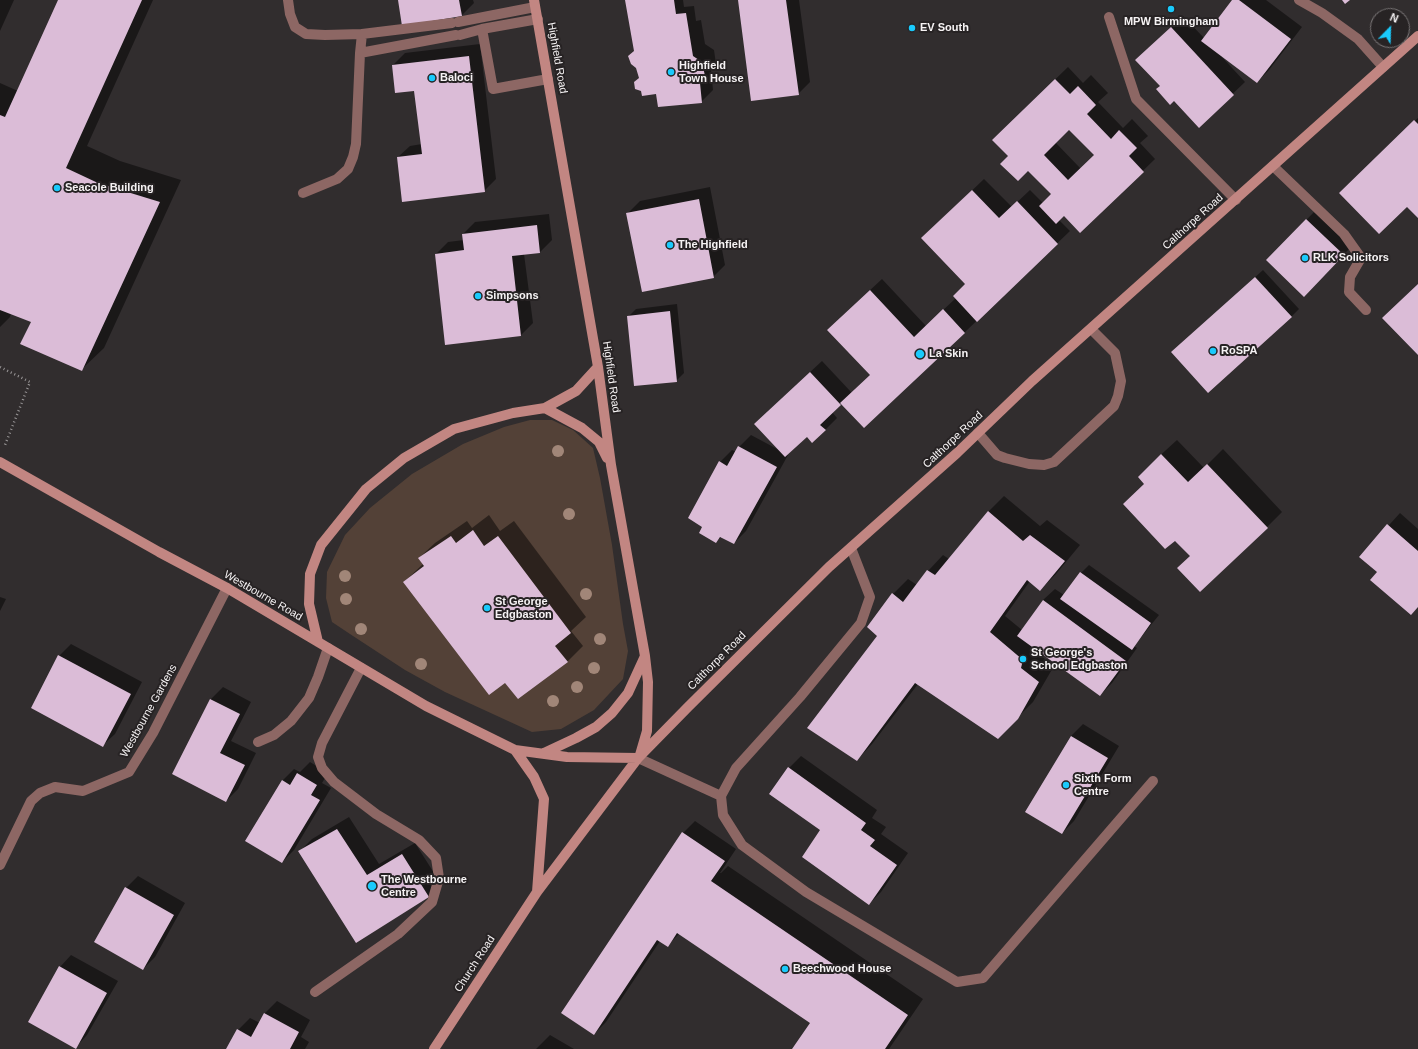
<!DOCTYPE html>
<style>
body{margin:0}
#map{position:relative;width:1418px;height:1049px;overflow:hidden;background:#312d2e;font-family:Helvetica,sans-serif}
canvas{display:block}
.north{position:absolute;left:1370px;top:8px;width:40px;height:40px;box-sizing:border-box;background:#272324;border:1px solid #7a7677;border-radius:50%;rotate:23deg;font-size:11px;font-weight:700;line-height:16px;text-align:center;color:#f6f3f4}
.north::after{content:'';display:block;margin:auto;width:14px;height:18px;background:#1acafc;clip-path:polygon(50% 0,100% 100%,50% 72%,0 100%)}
</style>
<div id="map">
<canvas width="1418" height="1049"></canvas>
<div class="north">N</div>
</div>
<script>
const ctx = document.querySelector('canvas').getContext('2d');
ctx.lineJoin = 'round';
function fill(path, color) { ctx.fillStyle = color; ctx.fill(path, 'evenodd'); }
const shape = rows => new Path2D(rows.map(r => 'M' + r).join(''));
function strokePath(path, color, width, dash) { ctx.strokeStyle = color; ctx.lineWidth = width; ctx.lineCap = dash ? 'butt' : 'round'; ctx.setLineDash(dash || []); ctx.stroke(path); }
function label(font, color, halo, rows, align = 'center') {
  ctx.font = font + ' Helvetica,sans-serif'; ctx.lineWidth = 4; ctx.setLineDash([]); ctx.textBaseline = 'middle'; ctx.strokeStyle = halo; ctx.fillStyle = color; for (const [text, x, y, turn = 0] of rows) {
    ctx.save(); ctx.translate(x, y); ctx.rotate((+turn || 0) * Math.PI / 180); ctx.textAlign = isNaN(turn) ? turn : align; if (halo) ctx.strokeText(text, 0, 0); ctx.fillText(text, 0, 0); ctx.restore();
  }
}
fill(shape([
 [530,420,552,420,573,430,593,448,600,478,612,545,623,624,628,651,623,679,594,710,561,729,532,732,445,692,405,670,353,636,332,622,326,598,327,572,345,535,370,508,412,474,463,444,504,427]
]), '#534137');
fill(shape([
 [0,0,14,0,0,31],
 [59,0,153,0,87,146,120,161,181,180,104,348,82,369,32,321,11,313,10,317,0,327,0,83,18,91],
 [399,0,473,0,474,3,462,15],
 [626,0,683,0,684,7,694,6,696,21,701,20,705,44,714,50,716,64,711,70,713,90,701,102,657,93,640,77],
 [739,0,799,0,810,82,798,94],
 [1233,0,1266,0,1302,27,1269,70,1257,82,1223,57,1222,57,1245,82,1199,126,1161,85,1149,48,1183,16,1204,38],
 [480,44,496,179,484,191,398,157,410,146,422,144,415,90,393,65,405,53],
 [1068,67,1083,83,1091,75,1108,93,1098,102,1123,128,1132,119,1148,136,1140,143,1155,159,1080,232,1064,215,1059,220,1070,231,964,333,842,403,832,412,837,418,825,430,807,436,787,455,788,455,746,531,734,543,722,536,716,542,704,526,720,462,732,450,736,452,739,447,751,435,779,450,767,412,822,361,852,393,871,375,840,318,882,279,926,326,956,298,966,284,934,227,984,179,1012,207,1030,190,1043,203,1052,194,1028,169,1009,156,1005,128],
 [1069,128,1095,155,1081,169,1055,142],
 [1418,118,1418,195,1352,181],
 [710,187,725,265,713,277,628,213,640,201],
 [1314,212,1351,247,1304,295,1267,260],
 [549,214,552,240,540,252,524,254,533,323,521,335,436,254,448,242,464,240,463,234,475,222],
 [1263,270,1299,309,1291,317,1231,299],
 [677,304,684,373,676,381,628,317,636,309],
 [1177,440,1204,468,1223,449,1282,512,1267,527,1191,556,1145,484,1154,461],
 [1004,496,1040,526,1047,520,1080,545,1056,574,1040,590,1030,581,1005,616,1022,630,1043,600,1055,589,1064,595,1081,573,1089,565,1159,615,1134,646,1137,648,1112,683,1100,695,1037,649,1036,652,1054,666,1033,702,998,737,918,684,872,744,857,760,879,636,893,594,908,579,917,585,928,571,943,555,949,559,988,512],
 [1400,513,1418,529,1418,607,1360,557],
 [489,515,500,531,514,521,586,617,571,631,583,646,567,662,506,682,404,582,423,564,419,558,435,543,467,521,472,528],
 [0,597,6,599,0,611],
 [71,644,142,682,115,734,103,745,59,656],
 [223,687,251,702,231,741,256,753,238,789,226,801,173,774,211,699],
 [1083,724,1119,746,1074,821,1062,833,1071,736],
 [801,756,877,810,872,818,886,827,881,834,908,853,881,892,869,904,822,830,789,768],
 [310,762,328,773,322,783,331,788,294,850,282,862,282,781,294,769,300,772],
 [349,817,379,864,415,843,441,884,429,896,356,941,300,851,312,839],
 [695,821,736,849,720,873,721,873,728,866,923,999,889,1049,794,1049,811,1023,679,934,667,946,660,941,606,1022,594,1034,683,833],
 [138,876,185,903,155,957,143,969,126,888],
 [71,955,118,981,87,1035,76,1047,60,967],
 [277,1001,310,1020,301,1037,309,1042,305,1049,227,1049,238,1030,250,1018,260,1023,265,1013],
 [550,1035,574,1049,536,1049]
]), '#0007');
fill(shape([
 [58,0,142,0,66,168,98,183,160,202,82,371,20,344,31,322,0,310,0,115,5,117],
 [398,0,459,0,462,16,402,26],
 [625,0,674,0,676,14,686,13,693,56,702,62,705,76,700,83,702,103,658,107,656,94,642,96,641,91,635,89,634,82,639,78,636,68,631,64,628,56,634,51],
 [738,0,786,0,799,95,751,101],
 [1232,0,1239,0,1291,39,1257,83,1201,41],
 [1342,0,1350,0,1345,4],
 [1171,27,1234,95,1199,128,1174,101,1170,105,1156,89,1160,86,1135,60],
 [469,56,485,192,402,202,397,157,422,154,414,91,395,93,392,65],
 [1055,79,1070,94,1078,86,1096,105,1087,114,1111,139,1119,130,1137,148,1129,156,1144,172,1080,233,1064,216,1056,224,1039,206,1051,194,1028,171,1018,181,1000,164,1008,156,992,140],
 [1069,130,1094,155,1068,180,1044,155],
 [1414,120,1418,124,1418,218,1407,207,1379,234,1339,193],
 [972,190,999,218,1017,201,1058,244,977,322,953,296,965,284,921,238],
 [699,199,714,278,642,292,626,213],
 [1306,219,1344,255,1304,297,1266,260],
 [537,225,540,253,512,256,521,336,445,345,435,254,464,250,462,234],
 [1255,277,1292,317,1208,393,1171,352],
 [1418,284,1418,355,1382,318],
 [870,290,914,337,943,309,965,333,864,428,840,403,870,375,827,330],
 [670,311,677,382,634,386,627,316],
 [810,372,841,405,820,425,826,430,812,443,807,437,785,457,754,424],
 [738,446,777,467,734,544,720,537,716,543,699,533,702,527,688,518,719,461,727,466],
 [1161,454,1188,482,1207,464,1268,528,1200,592,1177,568,1190,556,1175,541,1165,549,1123,504,1144,484,1138,477],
 [988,511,1023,541,1030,535,1065,561,1040,591,1027,580,990,632,1023,660,1021,668,1039,682,1018,719,998,739,915,683,857,761,807,728,877,636,867,627,892,593,903,602,927,570,935,575],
 [1387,524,1418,551,1418,607,1411,615,1370,580,1377,572,1359,557],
 [473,530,484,546,498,536,571,633,555,646,568,662,518,699,505,683,489,695,403,582,424,566,418,558,451,536,456,543],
 [1080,572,1151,623,1132,650,1060,599],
 [1043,600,1126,661,1100,696,1017,636],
 [58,655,131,694,103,747,31,708],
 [210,699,240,714,220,753,245,765,226,802,172,774],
 [1071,736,1108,758,1062,834,1025,812],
 [788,767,866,823,861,830,875,840,870,846,897,865,869,905,802,857,820,830,769,794],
 [297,773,317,785,311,795,320,800,282,863,245,841,282,780,290,785],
 [337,829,367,875,402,854,429,897,356,943,298,851],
 [682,832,725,861,711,881,908,1015,885,1049,792,1049,810,1023,677,933,668,947,657,940,594,1035,561,1013],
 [125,887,174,915,143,970,94,942],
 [59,966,107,993,76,1049,28,1022],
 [264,1013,299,1032,290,1049,226,1049,237,1029,251,1037]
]), '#dbbcd7');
strokePath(shape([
 [0,367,30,382,5,445]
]), '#9a9798', 2.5, [1, 3]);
strokePath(shape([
 [288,0,290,14,295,27,306,34,325,35,362,34,360,53,356,144,353,157,348,169,337,179,303,193],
 [1109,17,1136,99,1236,200],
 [538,19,482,29,493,89,548,79],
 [458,22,535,7],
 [362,34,452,23],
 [460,35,482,29],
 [360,53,456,35],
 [1273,166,1344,234,1361,258,1350,277,1349,292,1366,310],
 [978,433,997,455,1005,458,1029,464,1044,465,1054,462,1114,406,1118,396,1121,381,1115,353,1091,329],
 [851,548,870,597,861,623,800,697,736,768,721,796,723,815,742,845,806,892,957,982,983,978,1153,781],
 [258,742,274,735,291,721,309,698,318,677,328,648],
 [638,758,721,796],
 [315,992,398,934,432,902,439,878,436,858,419,840,376,814,334,782,322,768,318,757,322,743,361,668]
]), '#8d6764', 10);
strokePath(shape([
 [1299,0,1322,13,1358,39,1383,67],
 [0,865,31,801,40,793,55,787,83,791,129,772,153,733,227,588]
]), '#8d6764', 10);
strokePath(shape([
 [534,0,598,367,611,465,645,656,648,682,647,731,640,755],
 [545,408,582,428,599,442,607,458],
 [0,462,159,552,227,588,426,706,515,750,567,757,638,758],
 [318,642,309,604,310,574,321,545,366,489,404,458,454,429,513,413,545,408,576,391,598,367],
 [515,750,534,777,544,799,537,892],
 [544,753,576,738,596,727,612,713,628,693,645,656],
 [434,1049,537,892,638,758,688,707,829,567,957,453,1032,381,1418,36]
]), '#c28682', 10);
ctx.fillStyle = '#a18678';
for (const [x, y] of [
 [558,451],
 [569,514],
 [345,576],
 [586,594],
 [346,599],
 [361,629],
 [600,639],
 [421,664],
 [594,668],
 [577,687],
 [553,701]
]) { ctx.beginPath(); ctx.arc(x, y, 6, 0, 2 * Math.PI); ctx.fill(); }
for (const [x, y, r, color] of [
 [1171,9,4,"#1acafc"],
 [912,28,4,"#1acafc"],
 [671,72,4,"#1acafc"],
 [432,78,4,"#1acafc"],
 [57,188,4,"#1acafc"],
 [670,245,4,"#1acafc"],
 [1305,258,4,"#1acafc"],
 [478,296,4,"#1acafc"],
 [1213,351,4,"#1acafc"],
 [920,354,5,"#1acafc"],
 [487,608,4,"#1acafc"],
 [1023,659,4,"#1acafc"],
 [1066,785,4,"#1acafc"],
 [372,886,5,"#1acafc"],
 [785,969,4,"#1acafc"]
]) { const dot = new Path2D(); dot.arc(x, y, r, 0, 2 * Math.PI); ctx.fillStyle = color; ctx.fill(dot); strokePath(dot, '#272324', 1.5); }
label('bold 11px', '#f6f3f4', '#272324', [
 ["MPW Birmingham",1171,22,"center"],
 ["EV South",920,28],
 ["Highfield",679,66],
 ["Town House",679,79],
 ["Baloci",440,78],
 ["Seacole Building",65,188],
 ["The Highfield",678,245],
 ["RLK Solicitors",1313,258],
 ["Simpsons",486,296],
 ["RoSPA",1221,351],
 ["La Skin",929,354],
 ["St George",495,602],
 ["Edgbaston",495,615],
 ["St George's",1031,653],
 ["School Edgbaston",1031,666],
 ["Sixth Form",1074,779],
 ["Centre",1074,792],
 ["The Westbourne",381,880],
 ["Centre",381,893],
 ["Beechwood House",793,969]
], 'left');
label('11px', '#f6f3f4', '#272324', [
 ["Highfield Road",557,58,80],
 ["Calthorpe Road",1193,222,-42],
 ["Highfield Road",611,377,82],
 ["Calthorpe Road",953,440,-43],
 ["Westbourne Road",263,596,30],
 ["Calthorpe Road",717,661,-45],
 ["Westbourne Gardens",149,711,-61],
 ["Church Road",475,964,-57]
]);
</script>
